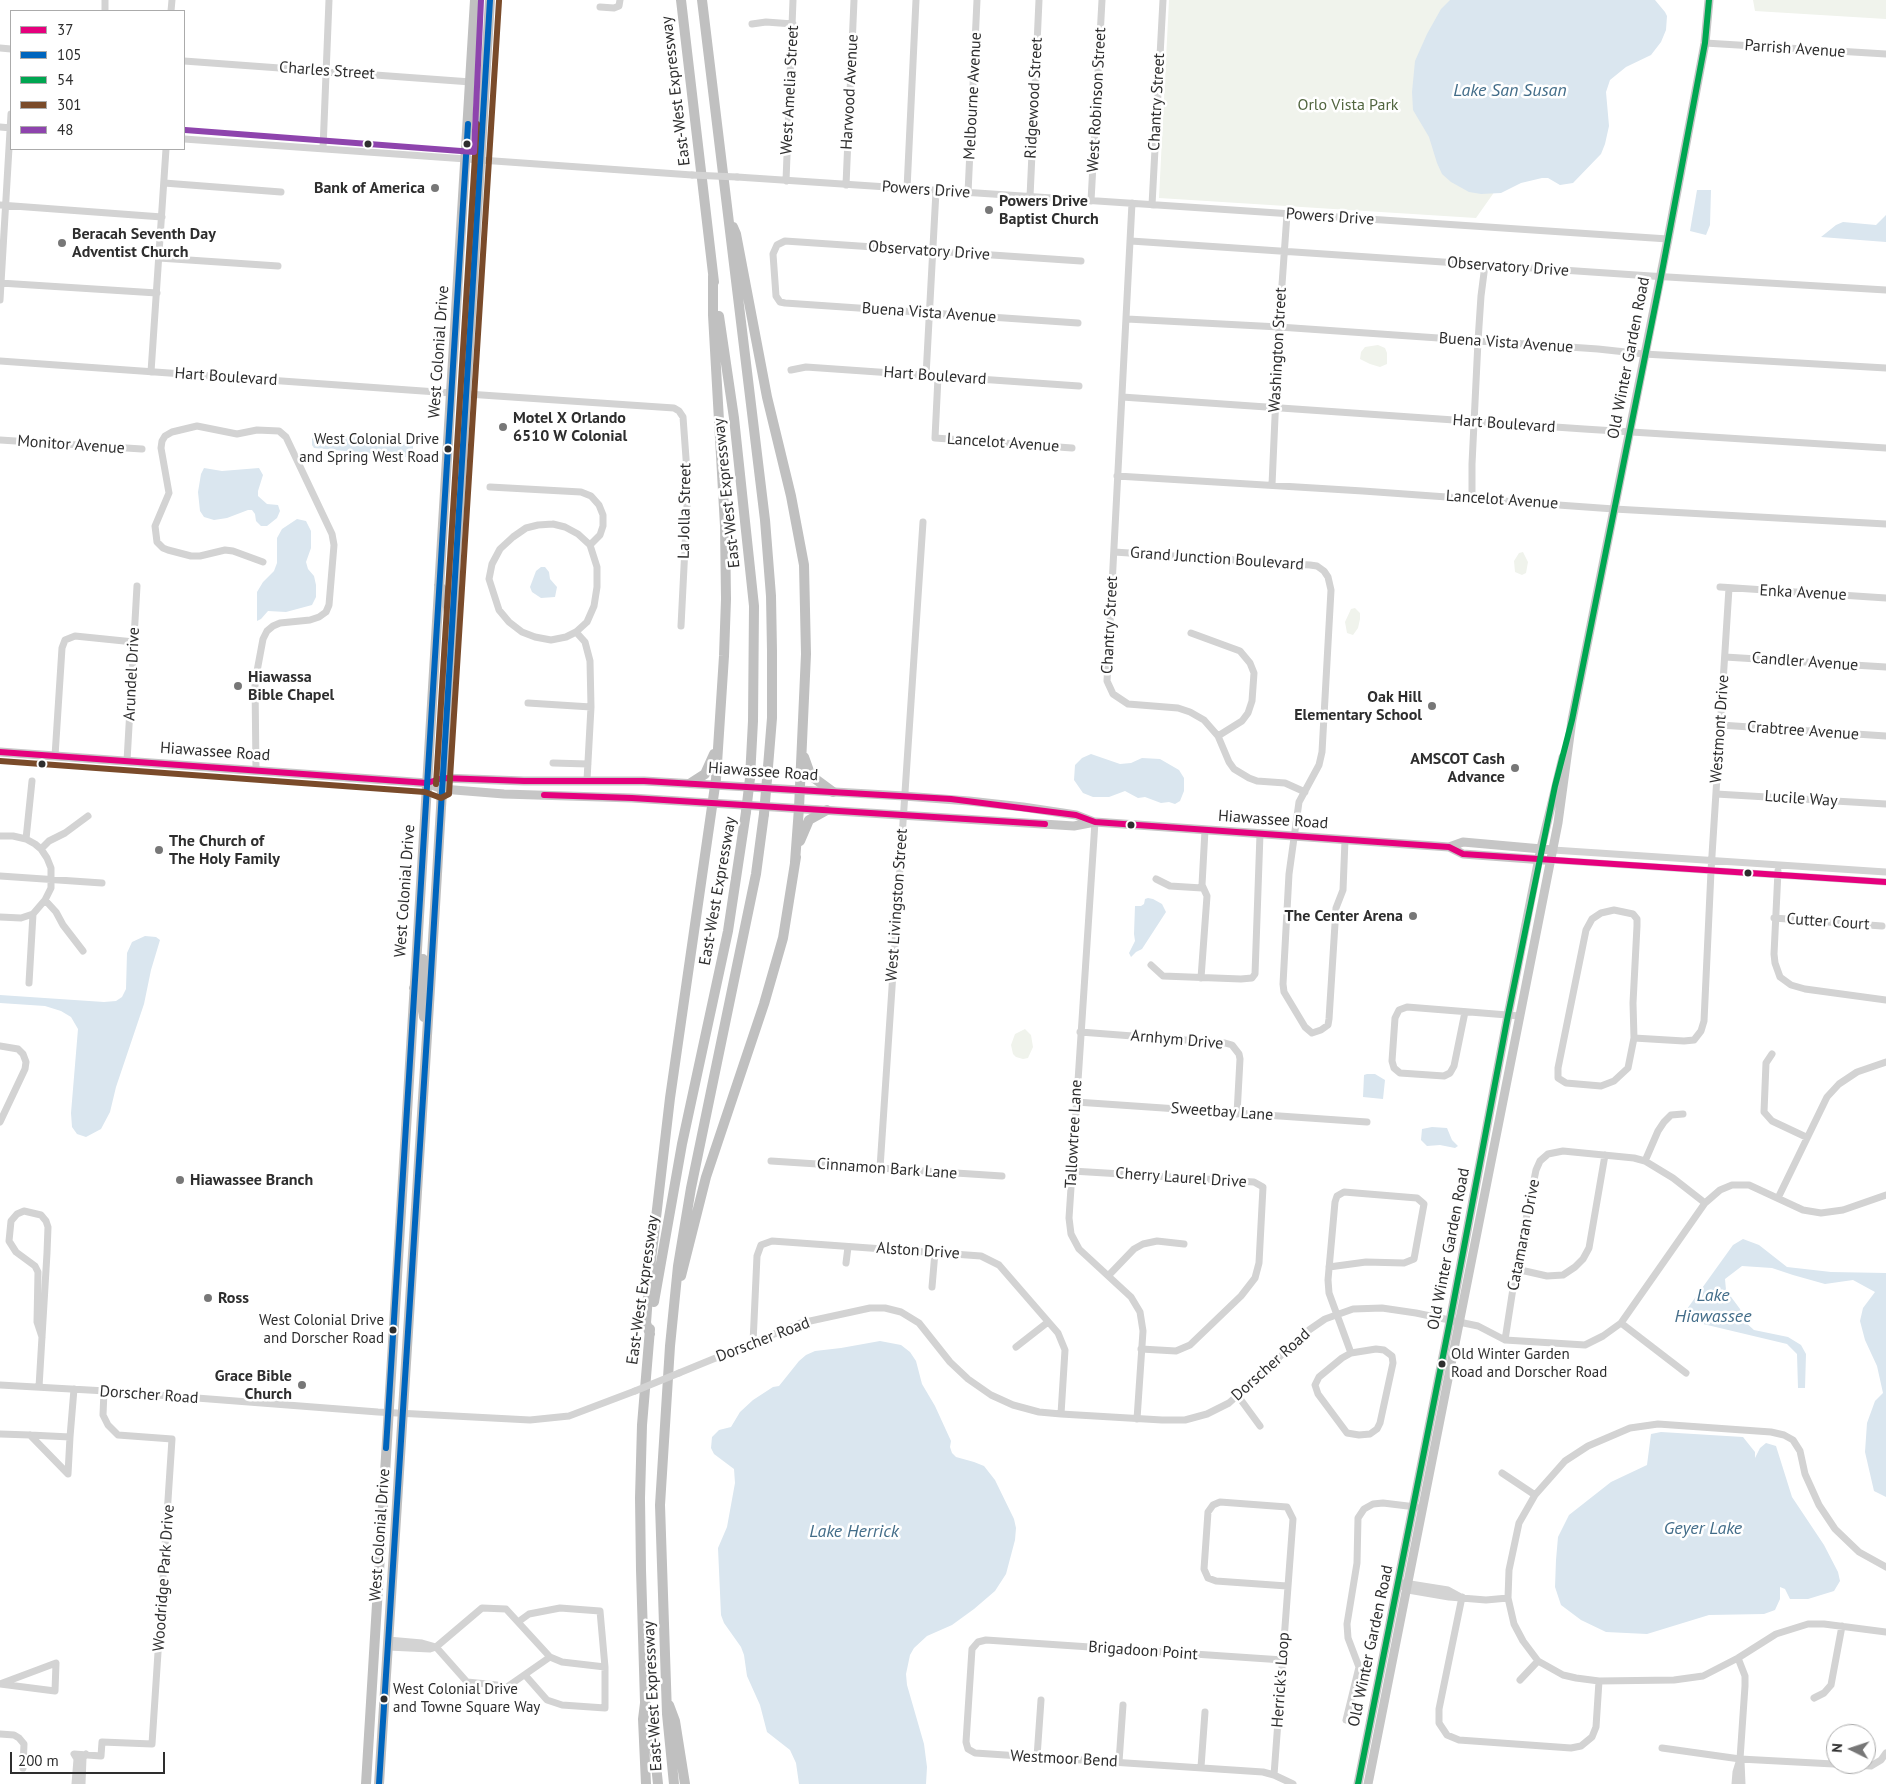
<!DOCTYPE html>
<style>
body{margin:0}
#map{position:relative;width:1886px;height:1784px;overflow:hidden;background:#fff;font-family:"PT Sans",sans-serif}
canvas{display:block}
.legend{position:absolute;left:10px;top:10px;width:175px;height:140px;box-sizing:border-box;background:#fff;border:1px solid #ababab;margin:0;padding:6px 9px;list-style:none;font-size:15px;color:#2e2e2e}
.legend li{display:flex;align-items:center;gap:10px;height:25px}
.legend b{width:25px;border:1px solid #ababab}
.north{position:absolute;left:1826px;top:1724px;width:50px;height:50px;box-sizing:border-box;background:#fff;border:1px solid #ababab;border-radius:50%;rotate:274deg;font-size:14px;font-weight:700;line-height:20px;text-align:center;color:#2e2e2e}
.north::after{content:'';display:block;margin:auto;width:18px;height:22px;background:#777;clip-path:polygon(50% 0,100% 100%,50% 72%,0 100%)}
.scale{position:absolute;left:10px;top:1752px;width:155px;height:22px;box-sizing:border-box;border:2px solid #2e2e2e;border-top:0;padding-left:6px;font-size:15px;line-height:18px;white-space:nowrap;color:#2e2e2e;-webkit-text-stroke:4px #fff;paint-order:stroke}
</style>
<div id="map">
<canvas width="1886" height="1784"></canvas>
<ul class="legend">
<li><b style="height:6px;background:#e5007d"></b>37</li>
<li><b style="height:6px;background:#0065bd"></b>105</li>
<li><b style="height:6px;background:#00a651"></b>54</li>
<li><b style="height:6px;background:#7a4b2a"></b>301</li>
<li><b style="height:6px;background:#8e44ad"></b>48</li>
</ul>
<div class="north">N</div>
<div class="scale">200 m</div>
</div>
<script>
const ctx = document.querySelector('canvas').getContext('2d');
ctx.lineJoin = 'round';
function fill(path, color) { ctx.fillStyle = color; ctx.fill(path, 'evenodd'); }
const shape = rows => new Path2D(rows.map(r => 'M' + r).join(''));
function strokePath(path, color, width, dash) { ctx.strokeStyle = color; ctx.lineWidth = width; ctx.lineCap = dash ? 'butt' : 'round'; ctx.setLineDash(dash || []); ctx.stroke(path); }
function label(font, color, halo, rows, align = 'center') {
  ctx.font = font + ' "PT Sans",sans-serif'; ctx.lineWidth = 5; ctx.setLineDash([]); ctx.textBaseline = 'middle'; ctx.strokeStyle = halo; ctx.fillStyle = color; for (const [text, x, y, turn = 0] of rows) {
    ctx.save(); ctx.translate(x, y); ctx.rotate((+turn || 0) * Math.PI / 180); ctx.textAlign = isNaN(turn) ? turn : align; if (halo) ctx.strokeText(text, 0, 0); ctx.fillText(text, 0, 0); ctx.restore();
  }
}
fill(shape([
 [1169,0,1453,0,1507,174,1476,218,1159,198],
 [1753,0,1886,0,1886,19,1755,11],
 [1378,345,1385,348,1387,353,1387,364,1380,367,1370,364,1360,359,1361,352,1365,347],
 [1523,552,1528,562,1526,573,1522,575,1515,572,1514,561,1519,553],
 [1355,608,1360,613,1360,619,1358,628,1353,635,1347,633,1345,622,1351,609],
 [1025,1029,1031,1035,1033,1047,1028,1058,1023,1059,1016,1057,1013,1054,1011,1045,1015,1034]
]), '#f0f3ec');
fill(shape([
 [1450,0,1655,0,1665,12,1667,16,1666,30,1661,42,1651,55,1626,67,1610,80,1606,92,1609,126,1605,144,1601,154,1573,183,1560,185,1548,178,1542,178,1521,183,1501,193,1481,194,1469,192,1451,182,1442,174,1437,163,1429,137,1413,110,1412,92,1415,61,1427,34,1441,9],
 [1697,190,1711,190,1710,225,1706,235,1690,231],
 [1886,215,1886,242,1821,237,1836,225,1843,222,1876,225],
 [323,434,410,443,413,445,413,452,406,457,314,448,312,445,312,439,315,435],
 [204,468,222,471,259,468,263,475,258,491,258,496,267,504,278,505,280,511,277,518,267,526,261,526,256,521,255,514,252,510,248,510,227,518,214,520,204,517,200,511,198,492,201,474],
 [297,519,306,521,311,531,311,548,306,562,308,569,314,576,316,585,316,597,312,605,286,612,268,611,261,619,257,621,257,592,263,582,274,571,277,563,277,538,282,529],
 [541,567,545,567,549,572,550,579,557,587,555,597,541,598,532,592,530,587,536,571],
 [1091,754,1120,764,1131,763,1142,758,1160,759,1179,770,1184,778,1184,791,1180,801,1175,804,1169,802,1161,803,1145,797,1138,798,1125,791,1109,797,1093,797,1083,793,1074,780,1075,765,1082,758],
 [1148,898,1153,899,1162,904,1166,912,1142,949,1136,952,1131,957,1129,953,1135,941,1134,934,1135,906,1141,906,1144,904,1145,899],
 [145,936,156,937,160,940,151,970,144,1004,116,1087,110,1112,101,1129,86,1137,77,1134,72,1127,71,1113,78,1029,71,1017,61,1011,45,1006,0,1003,0,995,104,1002,116,1001,122,997,126,989,127,953,132,942],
 [1367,1074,1375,1074,1385,1080,1383,1099,1363,1097,1364,1075],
 [1432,1127,1447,1128,1452,1140,1458,1146,1455,1148,1440,1145,1427,1146,1421,1140,1422,1129],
 [1743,1239,1759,1245,1787,1267,1831,1272,1886,1273,1886,1497,1874,1491,1865,1452,1867,1423,1875,1401,1883,1393,1877,1366,1865,1340,1860,1321,1863,1308,1875,1292,1853,1280,1825,1284,1793,1275,1772,1268,1742,1266,1725,1279,1726,1290,1740,1309,1744,1321,1754,1330,1788,1337,1801,1345,1806,1354,1805,1388,1798,1388,1797,1354,1787,1344,1703,1324,1692,1318,1687,1309,1733,1245],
 [880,1341,901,1345,910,1352,916,1361,922,1384,935,1406,951,1441,950,1447,952,1453,956,1457,974,1462,984,1466,995,1480,1014,1519,1016,1528,1015,1540,1006,1574,995,1591,974,1609,952,1625,927,1636,914,1648,910,1655,906,1674,907,1685,924,1744,927,1767,926,1784,799,1784,796,1763,790,1750,767,1732,760,1705,747,1676,744,1655,741,1647,724,1623,721,1615,718,1548,727,1527,735,1483,734,1469,714,1454,711,1448,712,1437,719,1430,731,1427,740,1412,753,1400,773,1387,779,1386,799,1361,806,1355,815,1351,841,1348],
 [1661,1432,1743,1437,1755,1452,1755,1458,1760,1448,1766,1443,1776,1446,1792,1497,1824,1545,1838,1572,1840,1581,1834,1591,1808,1599,1790,1599,1785,1589,1780,1587,1780,1599,1775,1610,1764,1614,1709,1615,1647,1634,1606,1632,1581,1620,1561,1605,1555,1587,1556,1560,1558,1537,1569,1515,1611,1482,1647,1465,1651,1434]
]), '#dae6ef');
strokePath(shape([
 [600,7,614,8,619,6,620,0],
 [105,11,105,0],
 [171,11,172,0],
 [752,24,766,22,793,24],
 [1705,43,1886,54],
 [0,48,11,49],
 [184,61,471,82],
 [0,127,11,128],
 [184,139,692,175],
 [323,149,329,0],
 [737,177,1668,239],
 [786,181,793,0],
 [164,183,281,192],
 [846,185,854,0],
 [907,189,916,0],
 [968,193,977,0],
 [1030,197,1039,0],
 [1091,201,1102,0],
 [1132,203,1107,681,1113,694,1128,704,1178,708,1190,712,1204,720,1218,736,1229,762,1234,769,1249,778,1257,781,1285,783,1305,792],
 [0,205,162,217],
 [1152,205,1163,0],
 [1131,241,1651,276,1886,290],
 [159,258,278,266],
 [0,283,157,293],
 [0,300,11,114],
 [1127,319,1279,327,1598,349,1644,354,1886,368],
 [1078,323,785,303,780,302,776,296,773,254,777,245,785,241,1081,261],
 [0,361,451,393],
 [791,370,806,367,1079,386],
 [151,372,166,149],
 [926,376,936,191],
 [938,377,935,438,1072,448],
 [467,394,674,408,679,411,683,417,687,472,687,508,681,626],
 [1122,397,1584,429,1886,448],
 [0,440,142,449],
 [1117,476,1363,491,1614,509,1886,524],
 [1272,485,1279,327,1287,214],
 [490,487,581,492,591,496,599,505,603,515,603,526,600,535,590,545],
 [1472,498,1472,464,1478,341,1481,296,1485,265],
 [553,524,565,527,578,534,590,545,597,567,597,587,594,606,587,622,576,632,566,637,551,640,535,637,522,632,509,622,499,610,489,579,492,564,500,549,513,537,526,528,538,525,553,524],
 [1114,552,1310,565,1317,566,1324,571,1328,577,1331,590,1322,752,1319,765,1299,802,1289,874,1283,984,1284,992,1305,1027,1312,1033,1321,1030,1328,1025,1329,1019,1336,908,1343,890,1345,840],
 [1720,587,1886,598],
 [576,632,585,642,590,661,591,707,587,780],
 [1191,633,1240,651,1250,663,1254,673,1252,701,1248,713,1242,721,1218,736],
 [1725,657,1886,667],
 [528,703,591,707],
 [1720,725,1886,736],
 [55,756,62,648,65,640,75,636,134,642],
 [127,761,137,586],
 [553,763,588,764],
 [256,770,255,682,263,639,267,631,273,626,280,623,310,620,319,617,326,612,329,605,334,545,332,534,286,437,279,431,257,430,237,434,197,426,172,432,165,436,162,441,161,448,169,493,155,526,157,542,163,548,168,550,191,556,200,556,225,550,233,551,263,562],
 [1716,794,1886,804],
 [1095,822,1069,1218,1071,1234,1079,1249,1131,1297,1140,1312,1143,1331,1137,1419],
 [0,836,13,836,26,839,35,844,41,849,47,858,51,868,51,888,45,900,33,914,21,918,0,917],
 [26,839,32,781],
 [41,849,49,841,65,833,88,816],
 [1553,850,1886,872],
 [1551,860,1886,882],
 [1778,871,1774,954,1775,963,1780,977,1791,985,1805,989,1886,1000],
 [0,876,102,883],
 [1156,879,1170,886,1202,888],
 [45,900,56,912,63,925,83,951],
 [1614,910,1633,914,1637,919,1637,926,1633,1003,1634,1038,1628,1068,1614,1081,1601,1086,1566,1083,1558,1078,1558,1068,1586,930,1592,919,1601,913,1614,910],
 [1774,918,1882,926],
 [1151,965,1163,976,1241,979,1252,978,1255,974,1260,834],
 [1201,978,1207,896,1202,885,1205,830],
 [29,983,33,914],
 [1465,1012,1454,1066,1450,1073,1444,1076,1400,1073,1394,1068,1392,1061,1395,1018,1399,1010,1407,1007,1520,1016],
 [1080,1032,1225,1043,1232,1045,1239,1054,1240,1059,1237,1114],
 [1634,1038,1684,1041,1694,1040,1701,1031,1704,1021,1711,871,1729,588],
 [0,1046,18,1049,23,1054,26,1062,25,1069,0,1122],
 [1772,1054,1766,1063,1764,1112,1772,1121,1806,1137],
 [1076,1102,1367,1122],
 [771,1161,1002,1176],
 [1645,1161,1658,1131,1664,1122,1671,1115,1683,1114],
 [880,1168,923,522],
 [1072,1171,1254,1182,1263,1187,1259,1263,1255,1278,1241,1296,1190,1345,1176,1351,1141,1349],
 [1778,1198,1827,1097,1839,1084,1857,1072,1886,1062],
 [846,1263,848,1247],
 [1329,1267,1366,1262,1404,1263,1414,1259,1424,1204,1417,1198,1344,1192,1337,1196,1335,1202,1328,1280,1329,1293,1351,1353],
 [1516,1269,1547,1276,1563,1275,1575,1267,1583,1259,1589,1248,1605,1155],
 [1109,1275,1134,1249,1143,1244,1157,1241,1184,1244],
 [932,1287,935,1252],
 [1621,1323,1686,1373],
 [1505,1340,1516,1269,1536,1170,1540,1161,1548,1154,1563,1151,1634,1158,1645,1161,1673,1178,1705,1203],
 [753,1343,757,1256,761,1245,772,1241,981,1256,999,1265,1058,1333,1065,1350,1061,1414],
 [1016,1347,1048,1322],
 [1376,1349,1384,1350,1392,1356,1393,1363,1380,1423,1377,1429,1370,1434,1359,1435,1347,1433,1318,1394,1315,1385,1319,1377,1342,1358,1351,1353,1376,1349],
 [679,1373,801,1323,870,1308,885,1308,901,1312,919,1323,950,1362,968,1379,991,1395,1013,1405,1039,1412,1061,1414,1162,1420,1185,1420,1207,1414,1229,1403,1309,1330,1325,1319,1353,1309,1382,1308,1416,1313,1478,1326,1505,1340,1585,1345,1603,1336,1621,1323,1705,1203,1720,1190,1732,1185,1749,1185,1803,1210,1821,1213,1843,1210,1886,1195],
 [0,1385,106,1391,378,1412,530,1420,569,1416,635,1391],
 [39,1387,47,1253,48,1227,46,1221,41,1215,24,1211,17,1214,11,1221,9,1241,16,1252,35,1266,38,1272,37,1322,42,1337],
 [1238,1396,1260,1426],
 [0,1434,30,1435,70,1437,68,1474,30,1435],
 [70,1437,74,1389],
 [1502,1473,1535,1495],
 [1886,1567,1859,1552,1835,1529,1819,1505,1805,1474,1800,1451,1793,1440,1784,1435,1771,1432,1658,1424,1630,1428,1588,1446,1565,1461,1535,1495,1519,1523,1509,1570,1508,1598,1514,1624,1523,1641,1538,1661,1563,1675,1576,1678,1599,1681,1674,1680,1703,1676,1738,1658,1776,1634,1808,1624,1824,1624,1886,1632],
 [1404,1583,1448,1590,1459,1596],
 [1399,1584,1408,1590,1449,1597,1486,1600,1508,1598],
 [1462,1597,1439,1709,1439,1723,1447,1735,1459,1740,1571,1748,1581,1746,1592,1737,1596,1727,1599,1681],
 [518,1622,529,1614,560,1608,600,1611,605,1667,605,1708,562,1705,547,1700,525,1675],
 [388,1640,422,1643,436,1647],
 [388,1647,430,1649,436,1647,482,1608,506,1609,550,1657,562,1662,605,1667],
 [436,1647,467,1682,497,1685,504,1689,550,1657],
 [1283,1660,986,1640,978,1642,972,1649,966,1742,968,1749,975,1753,1263,1772,1274,1775,1293,1784],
 [1520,1680,1538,1661],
 [0,1684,56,1663,55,1691,0,1684],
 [1814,1698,1824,1693,1831,1685,1842,1626],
 [1346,1720,1359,1667,1348,1638,1347,1624,1357,1563,1358,1518,1364,1509,1373,1504,1383,1503,1416,1507],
 [0,1734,14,1735,19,1738,24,1744,23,1768],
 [1662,1748,1740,1759,1871,1766,1881,1760,1886,1753],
 [1037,1757,1041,1700],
 [1741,1761,1742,1784],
 [1119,1762,1123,1705],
 [1201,1767,1205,1712],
 [1274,1775,1293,1519,1287,1507,1220,1502,1213,1505,1208,1512,1204,1569,1208,1578,1216,1581,1287,1586],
 [75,1784,77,1759,74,1754,101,1756,102,1742,152,1744,172,1439,118,1435,108,1425,103,1415,104,1391],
 [82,1784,83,1758,86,1754],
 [1735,1784,1736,1772,1740,1759,1745,1686,1745,1676,1738,1658]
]), '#d3d3d3', 7);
strokePath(shape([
 [0,752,427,783,442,789,504,794,632,798,1074,826,1095,822,1449,847,1463,842,1553,850],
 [438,779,443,778,524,781,644,781,904,796,969,801,1023,807,1076,815,1094,822],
 [1449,847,1463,854,1544,860],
 [1358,1784,1450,1321,1508,1015,1541,848,1563,757],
 [1368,1784,1558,823,1572,720,1668,239,1705,43,1709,0]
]), '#c6c6c6', 9);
strokePath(shape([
 [681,0,714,282],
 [702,0,765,520,771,596,772,651,772,718,767,779],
 [733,227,736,234,767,397,791,496,804,565,806,654,799,808,795,862],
 [719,316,734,418,754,606,753,721,750,778],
 [439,585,446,595,449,613],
 [804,757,809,771,814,778,833,792],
 [691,783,705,774,714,754],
 [800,841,809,820,827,810],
 [423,959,423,983,426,987,430,989],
 [414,988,419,991,421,996,424,1017],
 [681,1276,706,1177,764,1004,783,938,796,857],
 [654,1302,682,1144,728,931,746,812],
 [650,1329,642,1425,640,1498,641,1570,645,1702,651,1717,658,1784],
 [650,1334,646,1323,650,1269,670,1098,716,779,724,656,726,599,725,526,713,315,713,276],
 [645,1703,643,1719,646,1784],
 [669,1705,675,1721,685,1784],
 [366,1784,475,0],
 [379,1784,430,989,490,0],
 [674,1784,667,1714,660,1505,670,1346,678,1266,691,1188,756,874,764,814]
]), '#c0c0c0', 10);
strokePath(shape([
 [692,175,737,177],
 [635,1391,679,1373]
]), '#d3d3d3', 7);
strokePath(shape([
 [746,812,750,778],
 [764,814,767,779]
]), '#c0c0c0', 10);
strokePath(shape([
 [0,752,427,783,443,778,524,781,644,781,951,799,1076,815,1095,822,1449,847,1463,854,1886,882],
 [544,795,632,798,1045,824]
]), '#e5007d', 6);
strokePath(shape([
 [386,1448,468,124],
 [379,1784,430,989,490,0]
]), '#0065bd', 6);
strokePath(shape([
 [1358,1784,1450,1321,1508,1015,1555,786,1572,720,1661,277,1705,43,1709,0]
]), '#00a651', 6);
strokePath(shape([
 [0,761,425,792,441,798,449,794,499,1],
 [436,784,477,124]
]), '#7a4b2a', 6);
strokePath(shape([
 [185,130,474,152,481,0]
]), '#8e44ad', 6);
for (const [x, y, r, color] of [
 [368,144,4.5,"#2e2e2e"],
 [467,144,4.5,"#2e2e2e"],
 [435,188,5,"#777"],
 [989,210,5,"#777"],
 [62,243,5,"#777"],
 [503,427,5,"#777"],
 [448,449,4.5,"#2e2e2e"],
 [238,686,5,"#777"],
 [1432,706,5,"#777"],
 [42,764,4.5,"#2e2e2e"],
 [1515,768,5,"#777"],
 [1131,825,4.5,"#2e2e2e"],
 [159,850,5,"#777"],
 [1748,873,4.5,"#2e2e2e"],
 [1413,916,5,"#777"],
 [180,1180,5,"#777"],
 [208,1298,5,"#777"],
 [393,1330,4.5,"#2e2e2e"],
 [1442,1364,4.5,"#2e2e2e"],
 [302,1385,5,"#777"],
 [384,1699,4.5,"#2e2e2e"]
]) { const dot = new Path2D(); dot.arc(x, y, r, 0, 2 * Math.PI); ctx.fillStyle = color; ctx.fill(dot); strokePath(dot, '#fff', 2); }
label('15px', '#2e2e2e', '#fff', [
 ["West Colonial Drive",439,440],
 ["and Spring West Road",439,458],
 ["West Colonial Drive",384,1321],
 ["and Dorscher Road",384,1339],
 ["Old Winter Garden",1451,1355,"left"],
 ["Road and Dorscher Road",1451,1373,"left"],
 ["West Colonial Drive",393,1690,"left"],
 ["and Towne Square Way",393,1708,"left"]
], 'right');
label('16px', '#2e2e2e', '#fff', [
 ["Parrish Avenue",1795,49,4],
 ["Charles Street",327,71,4],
 ["West Amelia Street",790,90,-87],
 ["East-West Expressway",676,91,-97],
 ["Harwood Avenue",850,92,-87],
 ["Melbourne Avenue",973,96,-87],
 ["Ridgewood Street",1034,98,-87],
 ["West Robinson Street",1097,100,-87],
 ["Chantry Street",1157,102,-87],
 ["Powers Drive",926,190,4],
 ["Powers Drive",1330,217,4],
 ["Observatory Drive",929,251,4],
 ["Observatory Drive",1508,267,4],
 ["Buena Vista Avenue",929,313,4],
 ["Buena Vista Avenue",1506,343,4],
 ["Washington Street",1278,350,-87],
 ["West Colonial Drive",439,352,-86],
 ["Old Winter Garden Road",1629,358,-79],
 ["Hart Boulevard",935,376,4],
 ["Hart Boulevard",226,377,4],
 ["Hart Boulevard",1504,424,4],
 ["Lancelot Avenue",1003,443,4],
 ["Monitor Avenue",71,445,4],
 ["East-West Expressway",727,493,-96],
 ["Lancelot Avenue",1502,500,4],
 ["La Jolla Street",685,511,-89],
 ["Grand Junction Boulevard",1217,559,4],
 ["Enka Avenue",1803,593,3],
 ["Chantry Street",1110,625,-87],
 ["Candler Avenue",1805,662,4],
 ["Arundel Drive",132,674,-87],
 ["Westmont Drive",1720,729,-86],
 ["Crabtree Avenue",1803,731,4],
 ["Hiawassee Road",215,752,4],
 ["Hiawassee Road",763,772,4],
 ["Lucile Way",1801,799,4],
 ["Hiawassee Road",1273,820,4],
 ["West Colonial Drive",405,891,-86],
 ["East-West Expressway",718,891,-80],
 ["West Livingston Street",897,905,-86],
 ["Cutter Court",1828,922,4],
 ["Arnhym Drive",1177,1040,5],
 ["Sweetbay Lane",1222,1112,4],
 ["Tallowtree Lane",1074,1134,-87],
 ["Cinnamon Bark Lane",887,1169,4],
 ["Cherry Laurel Drive",1181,1178,4],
 ["Catamaran Drive",1524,1235,-79],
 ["Old Winter Garden Road",1449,1249,-79],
 ["Alston Drive",918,1251,4],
 ["East-West Expressway",643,1290,-82],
 ["Dorscher Road",763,1340,-21],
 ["Dorscher Road",1271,1365,-42],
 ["Dorscher Road",149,1395,4],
 ["West Colonial Drive",380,1535,-86],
 ["Woodridge Park Drive",164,1578,-86],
 ["Old Winter Garden Road",1371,1646,-78],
 ["Brigadoon Point",1143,1651,4],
 ["Herrick's Loop",1281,1680,-86],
 ["East-West Expressway",653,1696,-93],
 ["Westmoor Bend",1064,1759,3]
]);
label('16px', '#51653f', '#fff', [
 ["Orlo Vista Park",1348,105]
]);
label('bold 16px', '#2e2e2e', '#fff', [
 ["Bank of America",425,188,"right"],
 ["Powers Drive",999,201],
 ["Baptist Church",999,219],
 ["Beracah Seventh Day",72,234],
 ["Adventist Church",72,252],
 ["Motel X Orlando",513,418],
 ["6510 W Colonial",513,436],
 ["Hiawassa",248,677],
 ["Bible Chapel",248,695],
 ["Oak Hill",1422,697,"right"],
 ["Elementary School",1422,715,"right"],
 ["AMSCOT Cash",1505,759,"right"],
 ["Advance",1505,777,"right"],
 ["The Church of",169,841],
 ["The Holy Family",169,859],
 ["The Center Arena",1403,916,"right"],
 ["Hiawassee Branch",190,1180],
 ["Ross",218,1298],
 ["Grace Bible",292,1376,"right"],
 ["Church",292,1394,"right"]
], 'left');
label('italic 18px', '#436d89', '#fff', [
 ["Lake San Susan",1510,91],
 ["Lake",1713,1296],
 ["Hiawassee",1713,1317],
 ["Geyer Lake",1703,1529],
 ["Lake Herrick",854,1532]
]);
</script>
